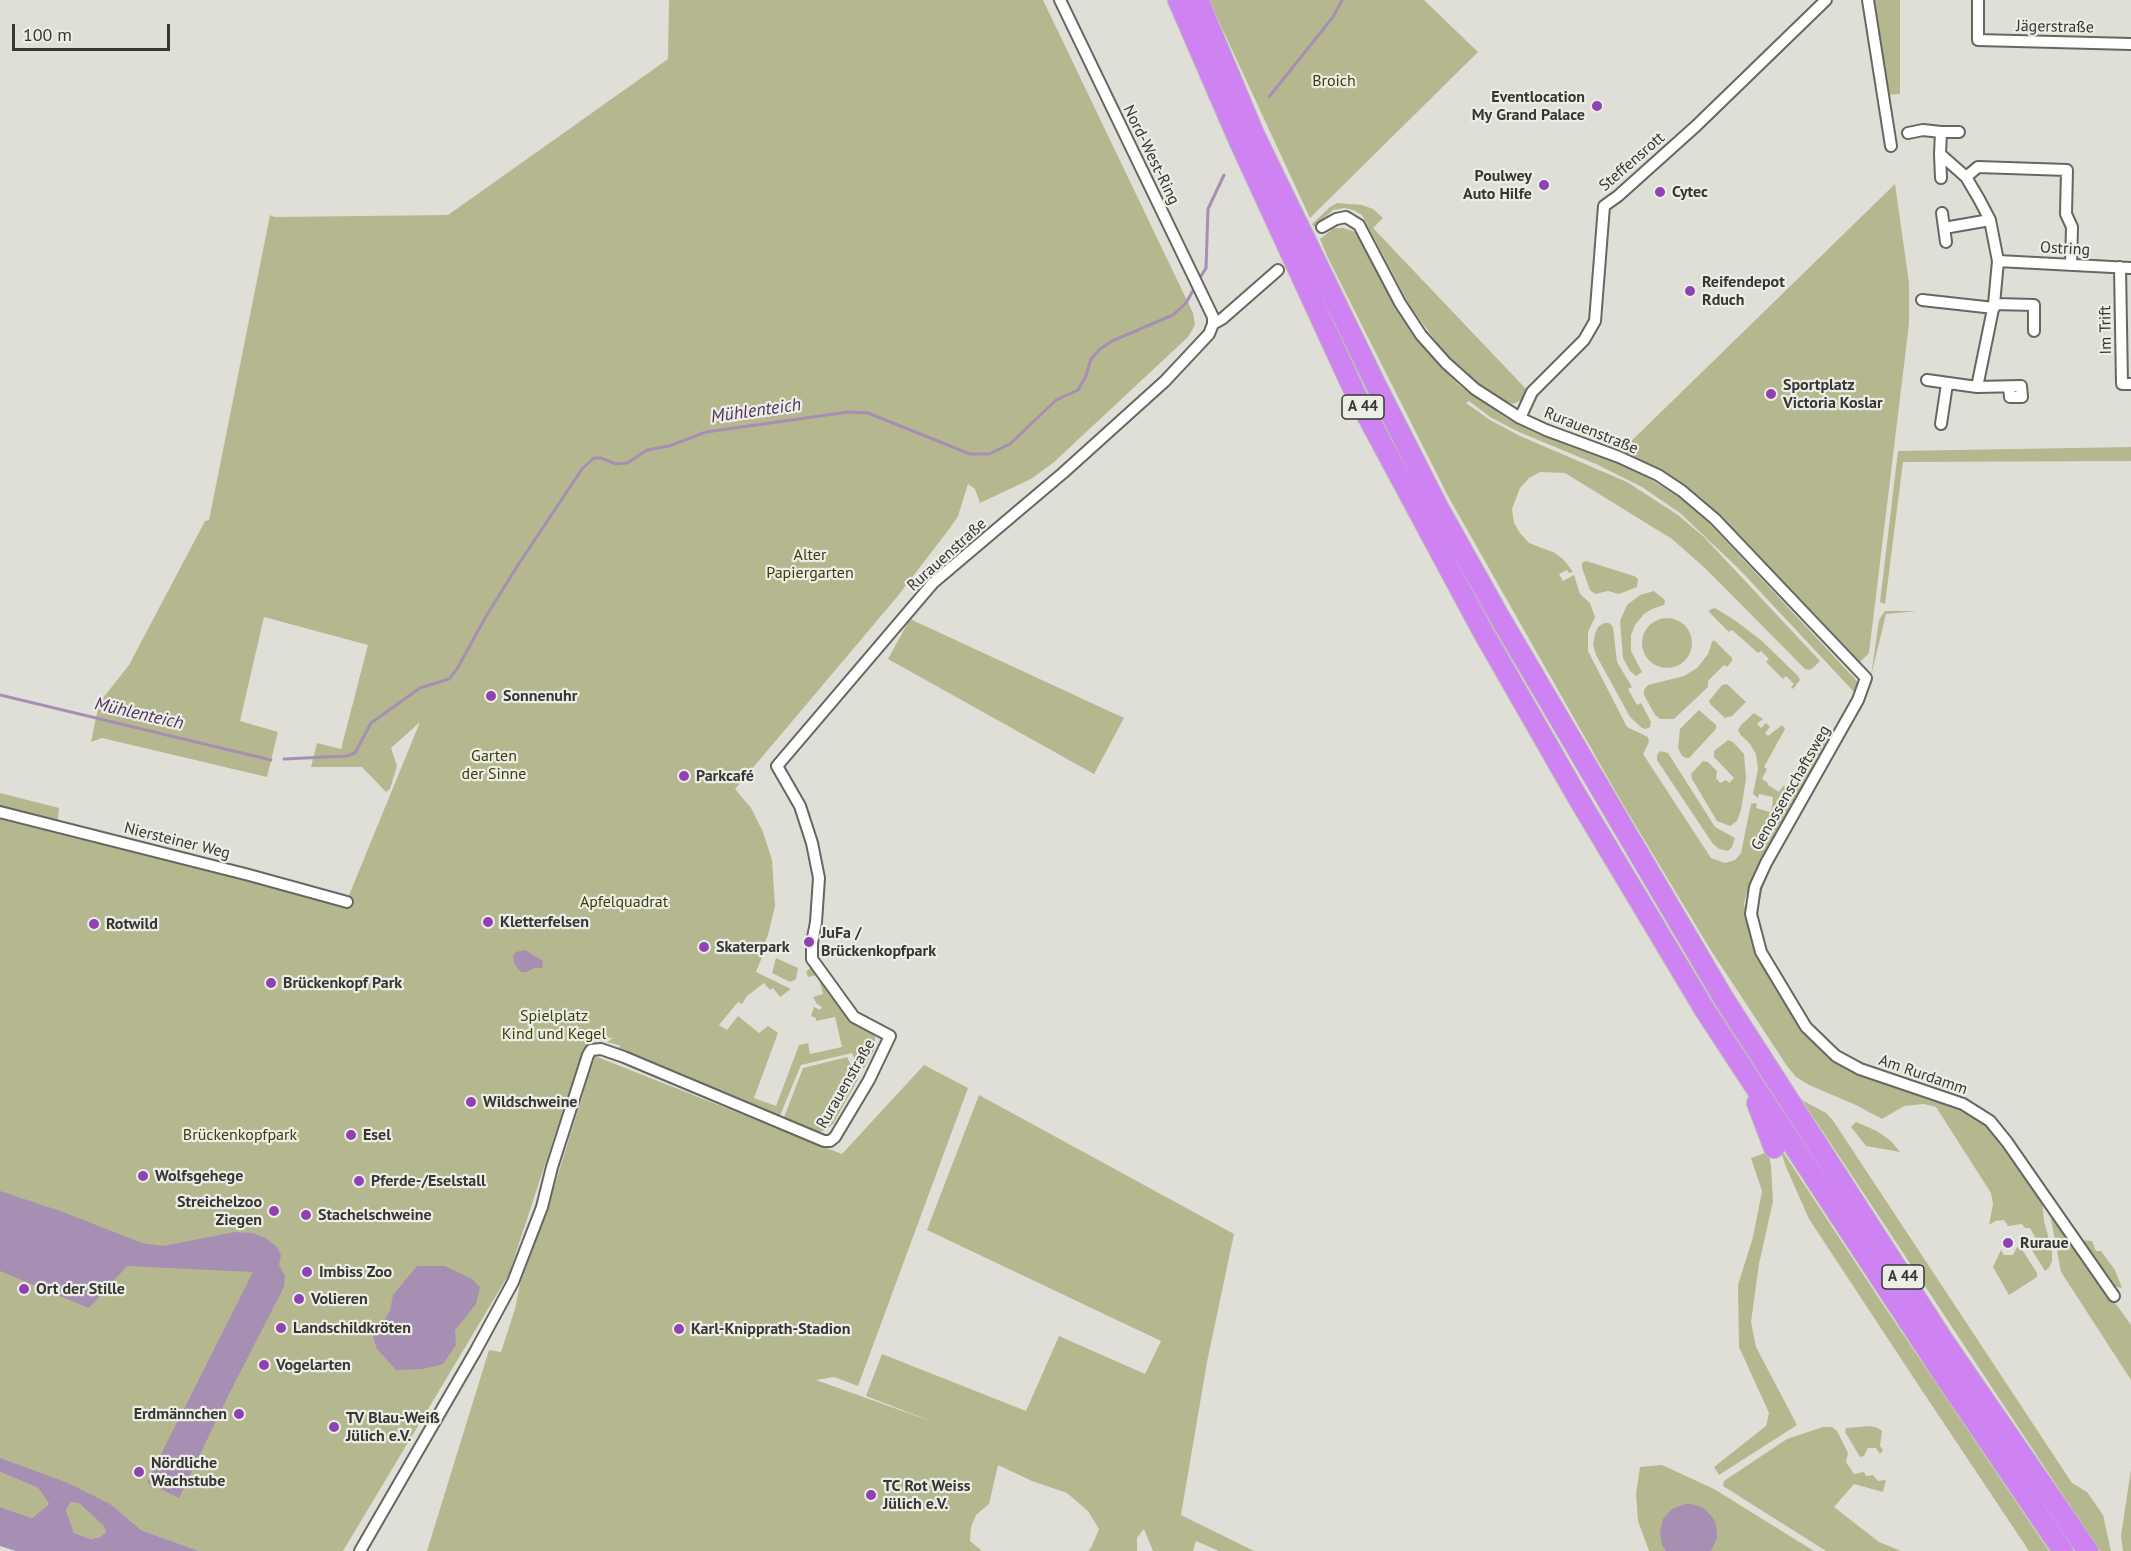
<!DOCTYPE html>
<meta charset="utf-8">
<style>
body{margin:0}
#map{position:relative;width:2131px;height:1551px;overflow:hidden;background:#dfdfd8;font-family:"PT Sans",sans-serif}
canvas{display:block}
.scale{position:absolute;left:12px;top:24px;width:158px;height:27px;box-sizing:border-box;border:3px solid #363634;border-top:0;padding-left:8px;font-size:18px;line-height:21px;white-space:nowrap;color:#363634;-webkit-text-stroke:4px #ecede5;paint-order:stroke}
</style>
<div id="map">
<canvas width="2131" height="1551"></canvas>
<div class="scale">100 m</div>
</div>
<script>
const ctx = document.querySelector('canvas').getContext('2d');
ctx.lineJoin = 'round';
function fill(path, color) { ctx.fillStyle = color; ctx.fill(path, 'evenodd'); }
const shape = rows => new Path2D(rows.map(r => 'M' + r).join(''));
function strokePath(path, color, width, dash) { ctx.strokeStyle = color; ctx.lineWidth = width; ctx.lineCap = dash ? 'butt' : 'round'; ctx.setLineDash(dash || []); ctx.stroke(path); }
function label(font, color, halo, rows, align = 'center') {
  ctx.font = font + ' "PT Sans",sans-serif'; ctx.lineWidth = 4.5; ctx.setLineDash([]); ctx.textBaseline = 'middle'; ctx.strokeStyle = halo; ctx.fillStyle = color; for (const [text, x, y, turn = 0] of rows) {
    ctx.save(); ctx.translate(x, y); ctx.rotate((+turn || 0) * Math.PI / 180); ctx.textAlign = isNaN(turn) ? turn : align; if (halo) ctx.strokeText(text, 0, 0); ctx.fillText(text, 0, 0); ctx.restore();
  }
}
fill(shape([
 [669,0,1043,0,1193,313,1195,325,1188,337,1053,463,1031,479,980,503,975,489,968,484,958,516,950,528,897,597,735,789,751,808,763,832,772,860,775,906,768,935,759,956,762,957,756,972,791,989,780,997,773,988,770,990,764,983,747,996,742,1004,738,1002,719,1025,727,1030,738,1016,759,1033,768,1026,778,1033,754,1098,776,1106,799,1045,808,1043,810,1054,842,1047,835,1017,816,1021,816,1018,811,1016,814,1007,820,1010,822,1007,817,1004,813,997,823,994,818,975,808,977,806,972,811,967,875,1035,875,1048,864,1068,857,1065,852,1053,801,1065,779,1118,618,1048,621,1046,607,1042,613,1038,592,1037,588,1041,580,1065,578,1064,509,1274,343,1551,199,1551,141,1530,112,1505,0,1462,0,793,59,808,57,829,345,905,420,722,391,748,397,766,390,789,386,792,362,767,311,767,317,743,341,749,368,645,264,617,240,721,278,732,267,777,102,738,91,742,99,703,129,665,205,521,209,520,270,215,274,217,448,215,668,59],
 [1209,0,1424,0,1478,52,1310,218],
 [1873,0,1900,0,1900,94,1887,95],
 [1895,184,1909,283,1909,324,1869,653,1859,663,1713,509,1678,482,1647,463,1620,452],
 [1337,203,1362,205,1373,209,1383,218,1373,228,1528,391,1523,399,1514,404,1497,398,1478,385,1444,352,1411,308,1362,215,1353,210,1344,208,1333,210,1314,227,1312,224,1330,207],
 [1334,228,1343,228,1353,231,1359,236,1395,308,1420,344,1460,386,1506,418,1533,432,1620,464,1645,476,1679,497,1709,523,1857,681,1858,689,1856,697,1853,695,1854,692,1739,569,1680,513,1642,487,1596,464,1519,432,1490,417,1469,401,1466,403,1490,420,1520,436,1627,482,1678,515,1704,537,1820,661,1813,668,1809,670,1805,669,1707,570,1672,539,1565,473,1540,472,1529,478,1520,488,1512,509,1514,523,1520,533,1529,543,1555,553,1564,560,1573,572,1569,573,1567,570,1559,574,1563,581,1574,575,1580,594,1590,603,1595,617,1588,632,1588,651,1627,727,1648,737,1649,742,1643,754,1711,858,1725,863,1735,860,1741,853,1751,804,1754,803,1757,804,1756,808,1770,812,1772,809,1773,797,1759,794,1758,798,1753,794,1758,769,1756,754,1750,744,1740,734,1738,730,1741,725,1754,713,1763,719,1757,724,1761,728,1766,723,1770,727,1765,733,1768,736,1782,725,1785,729,1764,767,1767,769,1762,779,1767,782,1768,785,1779,792,1783,786,1790,787,1798,779,1796,775,1798,768,1813,742,1821,732,1830,735,1762,861,1746,895,1744,904,1750,936,1757,950,1824,1049,1949,1101,1987,1122,2042,1198,2044,1221,2052,1250,2052,1261,2049,1268,2045,1271,2030,1247,2036,1239,2030,1228,2025,1228,2022,1224,2008,1226,2004,1220,1995,1221,1989,1225,1993,1204,1991,1193,1936,1107,1924,1104,1904,1106,1882,1119,1856,1105,1809,1085,1796,1077,1787,1066,1710,949,1621,801,1448,496,1327,256,1320,239],
 [2131,447,2131,461,1903,462,1885,604,1880,602,1898,451],
 [1586,561,1634,576,1638,579,1637,587,1619,594,1608,591,1595,594,1590,590,1582,568,1582,563],
 [1654,591,1665,600,1664,605,1652,609,1644,614,1635,625,1631,635,1631,651,1642,672,1636,676,1630,671,1623,658,1620,621,1627,605,1640,595],
 [1715,608,1736,621,1762,641,1798,676,1800,680,1793,689,1791,687,1794,684,1786,676,1783,679,1766,662,1769,659,1761,651,1758,653,1732,630,1729,632,1709,612,1709,610],
 [1885,611,1917,611,1886,614,1871,676,1879,620],
 '1642 643a25 25 0 1 1 50 0a25 25 0 1 1-50 0Z',
 [910,619,1124,718,1094,774,888,659],
 [1604,623,1609,623,1613,627,1617,662,1632,687,1628,689,1637,705,1641,703,1651,722,1650,727,1646,729,1642,728,1630,717,1596,655,1593,645,1595,634,1598,627],
 [1714,640,1732,658,1732,661,1727,667,1724,665,1708,681,1708,687,1674,719,1660,719,1655,715,1644,695,1644,690,1648,685,1684,676,1697,668,1708,654,1712,642],
 [1727,684,1746,702,1732,716,1725,718,1711,705,1709,701,1722,685],
 [1699,710,1716,725,1716,729,1689,758,1686,758,1682,756,1678,748,1680,729],
 [1846,733,1770,870,1763,886,1759,904,1758,919,1765,949,1780,977,1802,1013,1816,1030,1838,1052,1860,1064,1960,1098,1973,1104,1991,1116,1998,1124,2079,1240,2092,1241,2096,1251,2101,1251,2115,1270,2122,1288,2113,1286,2104,1278,1994,1121,1979,1109,1961,1100,1854,1063,1837,1053,1809,1024,1782,985,1766,956,1757,931,1756,918,1757,900,1764,879,1837,743],
 [1728,740,1733,742,1744,754,1746,779,1741,810,1737,821,1730,826,1717,821,1692,779,1691,774,1703,761,1708,762,1717,771,1716,778,1720,783,1726,780,1729,783,1734,778,1714,757,1714,751],
 [1660,751,1668,753,1715,827,1735,838,1732,847,1728,851,1719,849,1713,844,1657,760,1657,755],
 [776,958,798,968,796,979,790,982,772,973],
 [595,1056,842,1154,924,1065,968,1088,858,1386,834,1377,816,1380,936,1423,866,1396,882,1354,1026,1411,1059,1336,1145,1374,1161,1341,927,1230,979,1095,1234,1234,1207,1362,1181,1515,1254,1551,1219,1551,1196,1541,1193,1551,1153,1551,1144,1529,1137,1538,1137,1551,1088,1551,1091,1548,1099,1529,1088,1511,1067,1493,1032,1481,998,1465,989,1504,976,1515,971,1527,970,1541,982,1551,427,1551,489,1350,501,1352,515,1309,520,1284,549,1203],
 [847,1057,858,1079,833,1124,826,1130,819,1132,804,1129,783,1120,803,1068],
 [1802,1100,1826,1113,1832,1119,2072,1483,2087,1492,2103,1515,2111,1551,2100,1551],
 [1856,1122,1877,1131,1891,1141,1900,1152,1866,1146,1851,1127],
 [1779,1146,1880,1300,2049,1551,2029,1551,1919,1386,1809,1219,1786,1167],
 [1768,1152,1771,1166,1773,1201,1759,1264,1751,1322,1756,1347,1797,1425,1719,1475,1714,1467,1766,1426,1769,1413,1739,1347,1738,1285,1753,1237,1762,1191,1751,1158],
 [2051,1213,2131,1325,2131,1380,2061,1272,2050,1214],
 [2017,1247,2023,1251,2037,1273,2037,1277,2009,1295,1993,1267,2001,1250,2004,1255,2013,1255],
 [1870,1426,1878,1428,1882,1431,1880,1446,1883,1450,1880,1454,1876,1448,1868,1448,1864,1456,1860,1457,1845,1432,1846,1428],
 [1823,1427,1832,1427,1837,1431,1848,1453,1846,1462,1854,1474,1864,1472,1866,1476,1873,1475,1878,1481,1886,1480,1883,1492,1854,1484,1834,1507,1879,1542,1901,1551,1826,1551,1723,1486,1724,1481,1787,1439],
 [1662,1465,1714,1489,1814,1551,1649,1551,1638,1521,1636,1494,1640,1467],
 [2131,1469,2131,1551,2123,1551,2121,1536],
 [0,1472,38,1488,49,1504,32,1518,0,1507],
 [70,1502,80,1504,105,1526,106,1532,100,1537,89,1539,74,1533,66,1510]
]), '#b5b88f');
fill(shape([
 [525,950,543,961,542,968,534,968,527,972,522,972,519,970,514,963,513,956,516,952],
 [0,1191,63,1212,142,1243,163,1246,235,1232,252,1233,266,1238,277,1247,281,1255,279,1265,285,1276,284,1287,228,1396,179,1498,147,1482,253,1272,127,1266,89,1308,0,1271],
 [417,1266,445,1266,472,1279,480,1287,476,1304,455,1330,456,1345,443,1364,423,1369,396,1370,377,1349,373,1337,390,1311,393,1295],
 [0,1458,68,1483,112,1505,141,1530,199,1551,16,1551,0,1546,0,1507,32,1518,49,1504,38,1488,0,1472],
 [71,1502,80,1504,104,1526,106,1532,100,1537,90,1539,74,1533,66,1510],
 [1685,1504,1691,1504,1704,1508,1713,1518,1716,1524,1717,1538,1711,1551,1666,1551,1662,1545,1660,1532,1663,1519,1672,1509]
]), '#a78fb3');
strokePath(shape([
 [1269,97,1333,17,1342,0],
 [1198,281,1206,268,1208,209,1224,175],
 [0,695,271,760],
 [284,759,347,756,355,753,371,723,420,688,449,679,457,669,485,618,518,565,582,469,594,458,601,458,616,464,627,463,647,450,669,446,706,432,848,412,868,413,970,454,989,454,1010,444,1056,400,1078,390,1086,376,1091,359,1100,349,1112,341,1173,315,1186,303,1195,287]
]), '#a78fb3', 3);
const minor = shape([
 [1060,0,1213,317,1213,324],
 [1868,0,1891,146],
 [1978,0,1978,40,2131,44],
 [1941,132,1959,132],
 [1908,133,1923,130,1941,132,1940,154,1966,177,1979,199,1990,220,1998,261,1994,304,1977,387,1927,380],
 [1940,154,1941,178],
 [1966,177,1978,167,2067,170,2066,214,2072,227,2071,265],
 [1942,213,1946,242],
 [1322,227,1336,219,1346,217,1359,225,1400,303,1421,335,1446,363,1475,389,1520,418,1546,430,1619,457,1658,475,1682,491,1715,519,1866,678,1858,700,1766,863,1755,887,1751,914,1761,952,1806,1027,1836,1056,1860,1069,1963,1104,1990,1121,2007,1142,2114,1296],
 [1944,228,1990,220],
 [1998,261,2131,268],
 [2120,267,2122,384,2131,384],
 [1922,300,1994,308],
 [1994,304,2034,305,2034,331],
 [1977,387,2021,386,2022,397,2010,397,2009,387],
 [1520,418,1532,392,1584,340,1595,321,1604,206,1618,196,1696,126,1826,0],
 [1941,424,1947,384],
 [0,812,249,875,347,902],
 [360,1551,475,1352,513,1282,542,1207,552,1167,588,1055,591,1050,601,1049,624,1057,824,1141,830,1141,835,1137,869,1080,890,1036,854,1017,812,959,812,943,816,922,819,878,812,843,800,806,777,766,933,583,1063,473,1165,381,1209,334,1213,324,1222,319,1278,270]
]);
const motorway = shape([
 [1178,0,1240,143,1356,395,1483,632,1578,798,1706,1012,1947,1380,2063,1551],
 [1198,0,1255,136,1376,385,1438,507,1499,616,1724,999,1943,1340,2088,1551],
 [1757,1103,1774,1148]
]);
strokePath(minor, '#676761', 14);
strokePath(motorway, '#bbbbba', 22);
strokePath(minor, '#fff', 10);
strokePath(motorway, '#cf83f2', 20);
for (const [x, y, r, color] of [
 [1597,106,6,"#9142b2"],
 [1544,185,6,"#9142b2"],
 [1660,192,6,"#9142b2"],
 [1690,291,6,"#9142b2"],
 [1771,394,6,"#9142b2"],
 [491,696,6,"#9142b2"],
 [684,776,6,"#9142b2"],
 [488,922,6,"#9142b2"],
 [94,924,6,"#9142b2"],
 [809,942,6,"#9142b2"],
 [704,947,6,"#9142b2"],
 [271,983,6,"#9142b2"],
 [471,1102,6,"#9142b2"],
 [351,1135,6,"#9142b2"],
 [143,1176,6,"#9142b2"],
 [359,1181,6,"#9142b2"],
 [274,1211,6,"#9142b2"],
 [306,1215,6,"#9142b2"],
 [2008,1243,6,"#9142b2"],
 [307,1272,6,"#9142b2"],
 [24,1289,6,"#9142b2"],
 [299,1299,6,"#9142b2"],
 [281,1328,6,"#9142b2"],
 [679,1329,6,"#9142b2"],
 [264,1365,6,"#9142b2"],
 [239,1414,6,"#9142b2"],
 [334,1427,6,"#9142b2"],
 [139,1472,6,"#9142b2"],
 [871,1495,6,"#9142b2"]
]) { const dot = new Path2D(); dot.arc(x, y, r, 0, 2 * Math.PI); ctx.fillStyle = color; ctx.fill(dot); strokePath(dot, '#ecede5', 2); }
for (const [x, y, w] of [
 [1363,407,42],
 [1903,1277,42]
]) { const box = new Path2D(); box.roundRect(x - w / 2, y - 12, w, 24, 4.5); ctx.fillStyle = '#ecede5'; ctx.fill(box); strokePath(box, '#363634', 1.5); }
label('bold 15px', '#363634', null, [
 ["A 44",1363,407],
 ["A 44",1903,1277]
]);
label('16px', '#363634', '#ecede5', [
 ["Jägerstraße",2055,27,1],
 ["Nord-West-Ring",1151,155,64],
 ["Steffensrott",1632,162,-41],
 ["Ostring",2065,249,3],
 ["Im Trift",2106,330,-91],
 ["Rurauenstraße",1591,431,22],
 ["Rurauenstraße",947,555,-42],
 ["Genossenschaftsweg",1791,788,-60],
 ["Niersteiner Weg",177,841,14],
 ["Am Rurdamm",1923,1075,19],
 ["Rurauenstraße",846,1084,-60]
]);
label('16px', '#3c3e09', '#ecede5', [
 ["Broich",1334,81],
 ["Alter",810,555],
 ["Papiergarten",810,573],
 ["Garten",494,756],
 ["der Sinne",494,774],
 ["Apfelquadrat",624,902],
 ["Spielplatz",554,1016],
 ["Kind und Kegel",554,1034],
 ["Brückenkopfpark",240,1135]
]);
label('bold 16px', '#363634', '#ecede5', [
 ["Eventlocation",1585,97,"right"],
 ["My Grand Palace",1585,115,"right"],
 ["Poulwey",1532,176,"right"],
 ["Auto Hilfe",1532,194,"right"],
 ["Cytec",1672,192],
 ["Reifendepot",1702,282],
 ["Rduch",1702,300],
 ["Sportplatz",1783,385],
 ["Victoria Koslar",1783,403],
 ["Sonnenuhr",503,696],
 ["Parkcafé",696,776],
 ["Kletterfelsen",500,922],
 ["Rotwild",106,924],
 ["JuFa /",821,933],
 ["Brückenkopfpark",821,951],
 ["Skaterpark",716,947],
 ["Brückenkopf Park",283,983],
 ["Wildschweine",483,1102],
 ["Esel",363,1135],
 ["Wolfsgehege",155,1176],
 ["Pferde-/Eselstall",371,1181],
 ["Streichelzoo",262,1202,"right"],
 ["Ziegen",262,1220,"right"],
 ["Stachelschweine",318,1215],
 ["Ruraue",2020,1243],
 ["Imbiss Zoo",319,1272],
 ["Ort der Stille",36,1289],
 ["Volieren",311,1299],
 ["Landschildkröten",293,1328],
 ["Karl-Knipprath-Stadion",691,1329],
 ["Vogelarten",276,1365],
 ["Erdmännchen",227,1414,"right"],
 ["TV Blau-Weiß",346,1418],
 ["Jülich e.V.",346,1436],
 ["Nördliche",151,1463],
 ["Wachstube",151,1481],
 ["TC Rot Weiss",883,1486],
 ["Jülich e.V.",883,1504]
], 'left');
label('italic 18px', '#523161', '#ecede5', [
 ["Mühlenteich",756,411,-8],
 ["Mühlenteich",139,714,13]
]);
</script>
